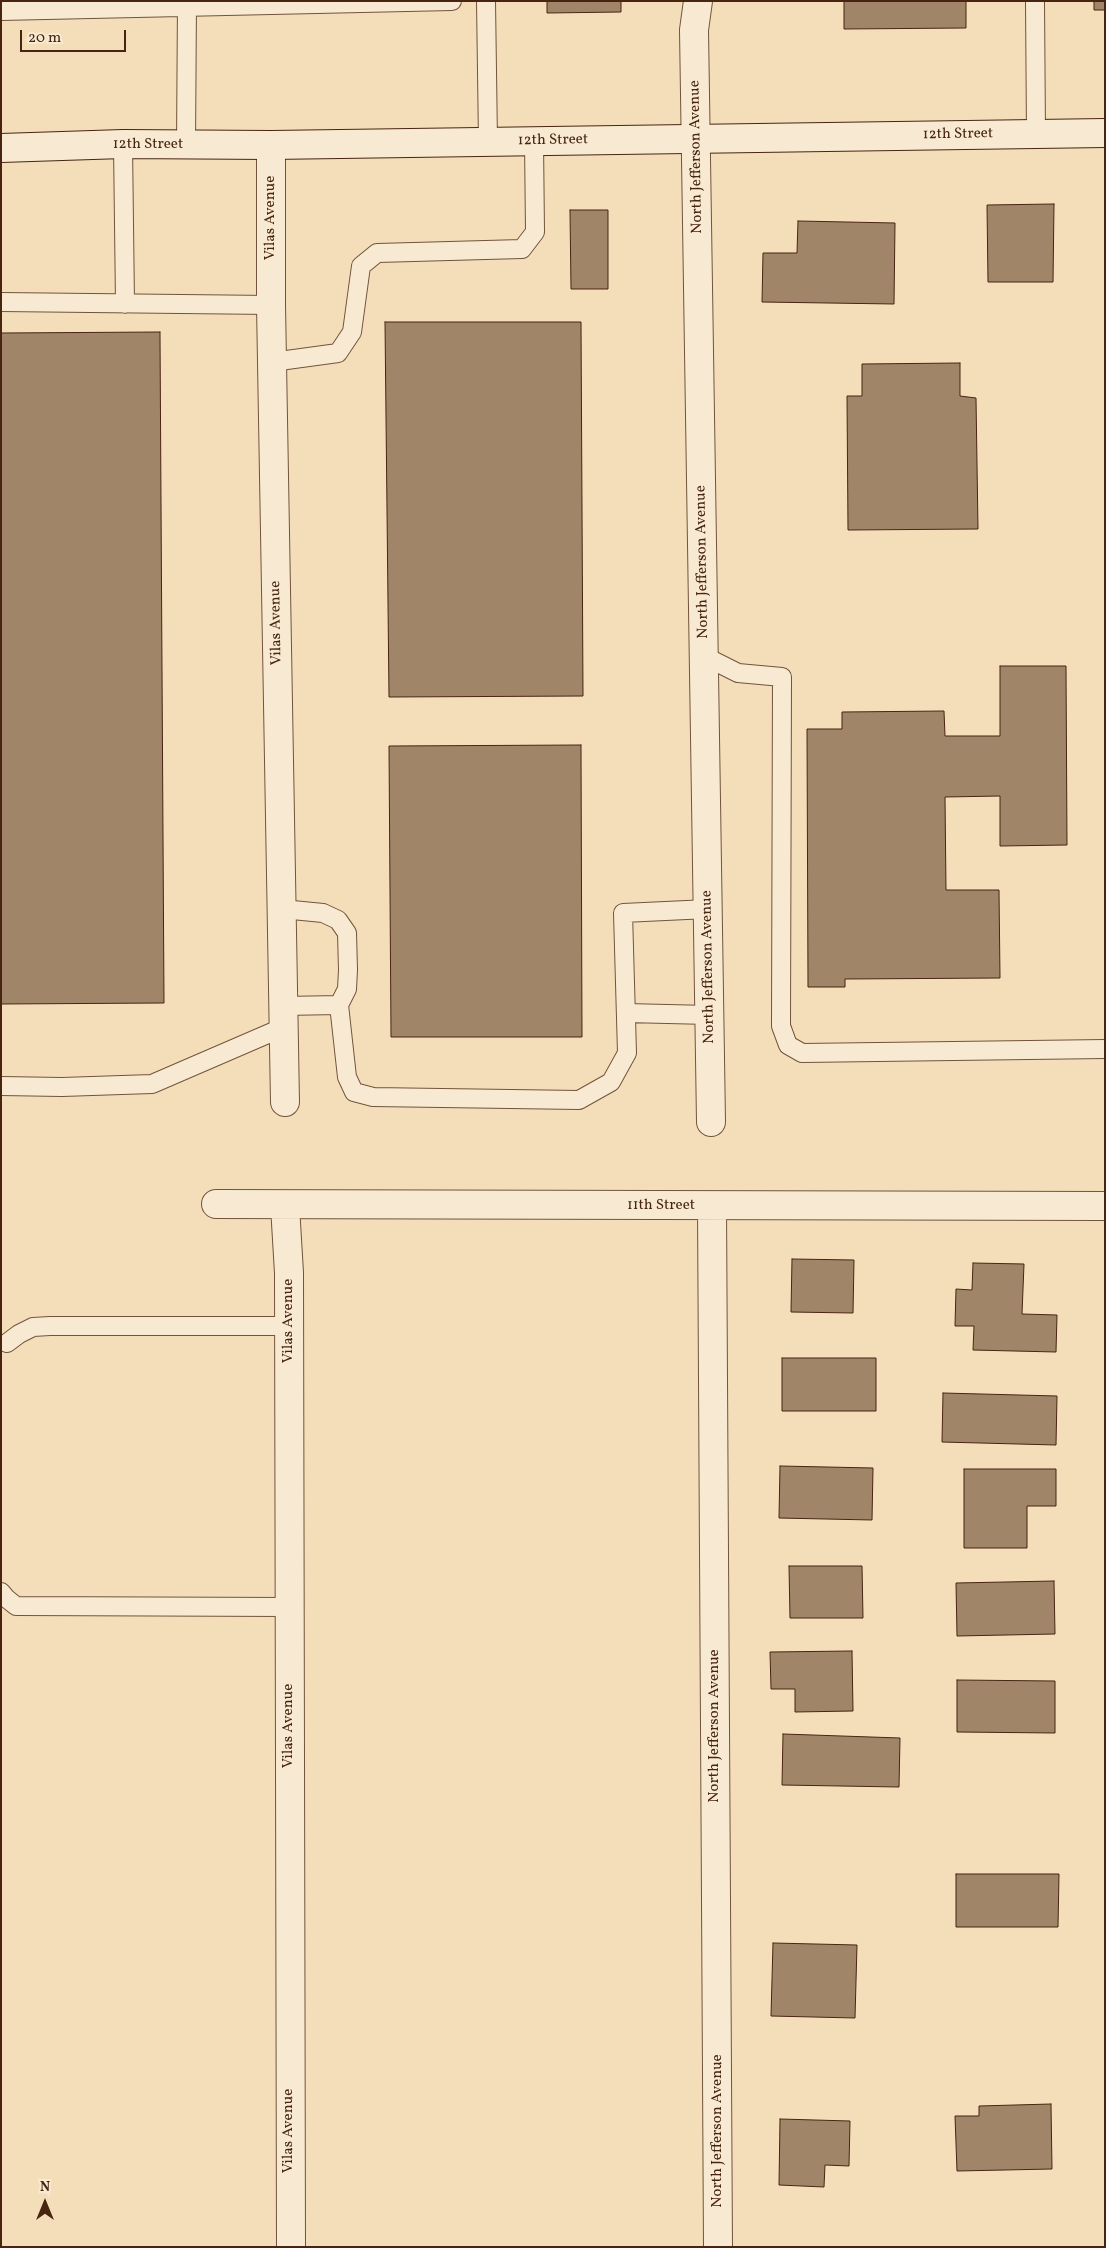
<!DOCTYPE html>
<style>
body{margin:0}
#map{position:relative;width:1106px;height:2248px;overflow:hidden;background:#f4deba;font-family:Vollkorn,serif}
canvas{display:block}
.frame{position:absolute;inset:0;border:2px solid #472511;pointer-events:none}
.north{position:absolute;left:20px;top:2178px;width:50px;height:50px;-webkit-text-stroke:4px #f8ead2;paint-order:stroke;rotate:0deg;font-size:14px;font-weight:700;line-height:20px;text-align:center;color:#472511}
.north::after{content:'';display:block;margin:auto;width:18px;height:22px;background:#472511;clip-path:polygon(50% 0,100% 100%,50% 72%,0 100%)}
.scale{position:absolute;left:20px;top:30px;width:106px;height:22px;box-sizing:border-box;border:2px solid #472511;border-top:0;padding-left:6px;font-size:15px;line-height:18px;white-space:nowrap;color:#472511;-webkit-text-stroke:4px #f8ead2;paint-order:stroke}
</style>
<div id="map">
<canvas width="1106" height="2248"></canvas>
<div class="frame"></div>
<div class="north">N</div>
<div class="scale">20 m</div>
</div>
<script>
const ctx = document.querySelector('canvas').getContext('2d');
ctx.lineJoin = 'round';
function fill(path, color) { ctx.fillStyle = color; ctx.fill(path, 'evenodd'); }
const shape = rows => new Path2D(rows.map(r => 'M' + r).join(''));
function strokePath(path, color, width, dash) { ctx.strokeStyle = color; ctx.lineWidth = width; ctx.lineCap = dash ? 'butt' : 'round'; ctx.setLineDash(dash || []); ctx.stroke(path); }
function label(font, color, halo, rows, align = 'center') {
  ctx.font = font + ' Vollkorn,serif'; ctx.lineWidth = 4; ctx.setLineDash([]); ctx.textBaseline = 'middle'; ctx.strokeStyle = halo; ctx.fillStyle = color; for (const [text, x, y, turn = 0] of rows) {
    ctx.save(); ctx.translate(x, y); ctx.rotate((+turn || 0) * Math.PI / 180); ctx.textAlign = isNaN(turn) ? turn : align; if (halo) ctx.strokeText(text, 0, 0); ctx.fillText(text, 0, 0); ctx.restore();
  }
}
const building = shape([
 [547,1,621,1,621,12,547,13,547,1],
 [844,1,966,1,966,28,844,29,844,1],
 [1094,1,1105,1,1105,10,1094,10,1094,1],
 [1054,204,1053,282,988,282,987,205,1054,204],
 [570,210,608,210,608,289,571,289,570,210],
 [798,221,895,223,894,304,762,302,763,253,797,253,798,221],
 [385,322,581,322,583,696,389,697,385,322],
 [160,332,164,1003,1,1004,1,333,160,332],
 [960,363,960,396,976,398,978,529,848,530,847,396,862,396,862,364,960,363],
 [1000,666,1066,666,1067,845,1000,846,1000,796,945,797,946,890,999,890,1000,978,845,979,845,987,808,987,807,729,842,729,842,712,944,711,945,736,1000,736,1000,666],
 [581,745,582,1037,391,1037,389,746,581,745],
 [792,1259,854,1260,853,1313,791,1312,792,1259],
 [973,1263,1024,1264,1022,1314,1057,1315,1056,1352,973,1350,974,1326,955,1326,956,1289,972,1290,973,1263],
 [782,1358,876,1358,876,1411,782,1411,782,1358],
 [943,1393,1057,1396,1056,1445,942,1442,943,1393],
 [780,1466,873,1468,872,1520,779,1518,780,1466],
 [964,1469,1056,1469,1056,1506,1027,1506,1027,1548,964,1548,964,1469],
 [789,1566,862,1566,863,1618,790,1618,789,1566],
 [1054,1581,1055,1634,957,1636,956,1583,1054,1581],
 [852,1651,853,1711,795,1712,795,1689,771,1689,770,1652,852,1651],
 [957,1680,1055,1681,1055,1733,957,1732,957,1680],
 [783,1734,900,1738,899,1787,782,1785,783,1734],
 [956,1874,1059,1874,1058,1927,956,1927,956,1874],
 [773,1943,857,1945,855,2018,771,2016,773,1943],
 [1051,2104,1052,2169,957,2171,955,2116,979,2116,979,2106,1051,2104],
 [780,2119,850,2121,849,2166,825,2165,824,2187,779,2185,780,2119]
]);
fill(building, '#a18569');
strokePath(building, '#472511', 1);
const lane = shape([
 [486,1,488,142],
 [1035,1,1036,134],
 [1,11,452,1],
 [123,144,125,304],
 [186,146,187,1],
 [1,302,271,305],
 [272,362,338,353,352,332,361,266,377,253,522,249,535,232,534,141],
 [704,656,738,673,782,677,781,1026,788,1045,802,1053,1105,1049],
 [282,909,323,913,338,920,347,933,348,970,347,989,339,1005,283,1006],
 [339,1005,347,1077,354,1092,373,1097,579,1100,611,1082,627,1053,623,913,708,909],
 [626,1013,709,1015],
 [1,1086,62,1087,152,1084,284,1027],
 [7,1343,19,1334,33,1327,50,1326,289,1326],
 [1,1592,6,1598,16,1606,289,1607]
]);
const street = shape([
 [698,1,694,30,711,1122],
 [271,145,271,305,285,1102],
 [216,1204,1105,1206],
 [285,1206,289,1273,291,2247],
 [712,1206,718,2247]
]);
const secondary = shape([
 [1,148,123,144,271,145,1105,133]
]);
strokePath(lane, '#72533b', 20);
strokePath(street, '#72533b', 30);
strokePath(secondary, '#472511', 30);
strokePath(lane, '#f8ead2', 18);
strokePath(street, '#f8ead2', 28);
strokePath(secondary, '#f8ead2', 28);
label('15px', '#472511', '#f8ead2', [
 ["12th Street",958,135,-1],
 ["12th Street",553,141,-1],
 ["12th Street",148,145],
 ["North Jefferson Avenue",697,157,-91],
 ["Vilas Avenue",271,218,-90],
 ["North Jefferson Avenue",703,562,-91],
 ["Vilas Avenue",277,623,-91],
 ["North Jefferson Avenue",709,967,-91],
 ["11th Street",661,1206],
 ["Vilas Avenue",289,1321,-90],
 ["Vilas Avenue",289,1726,-90],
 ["North Jefferson Avenue",715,1726,-90],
 ["Vilas Avenue",289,2131,-90],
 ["North Jefferson Avenue",718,2131,-90]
]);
</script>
